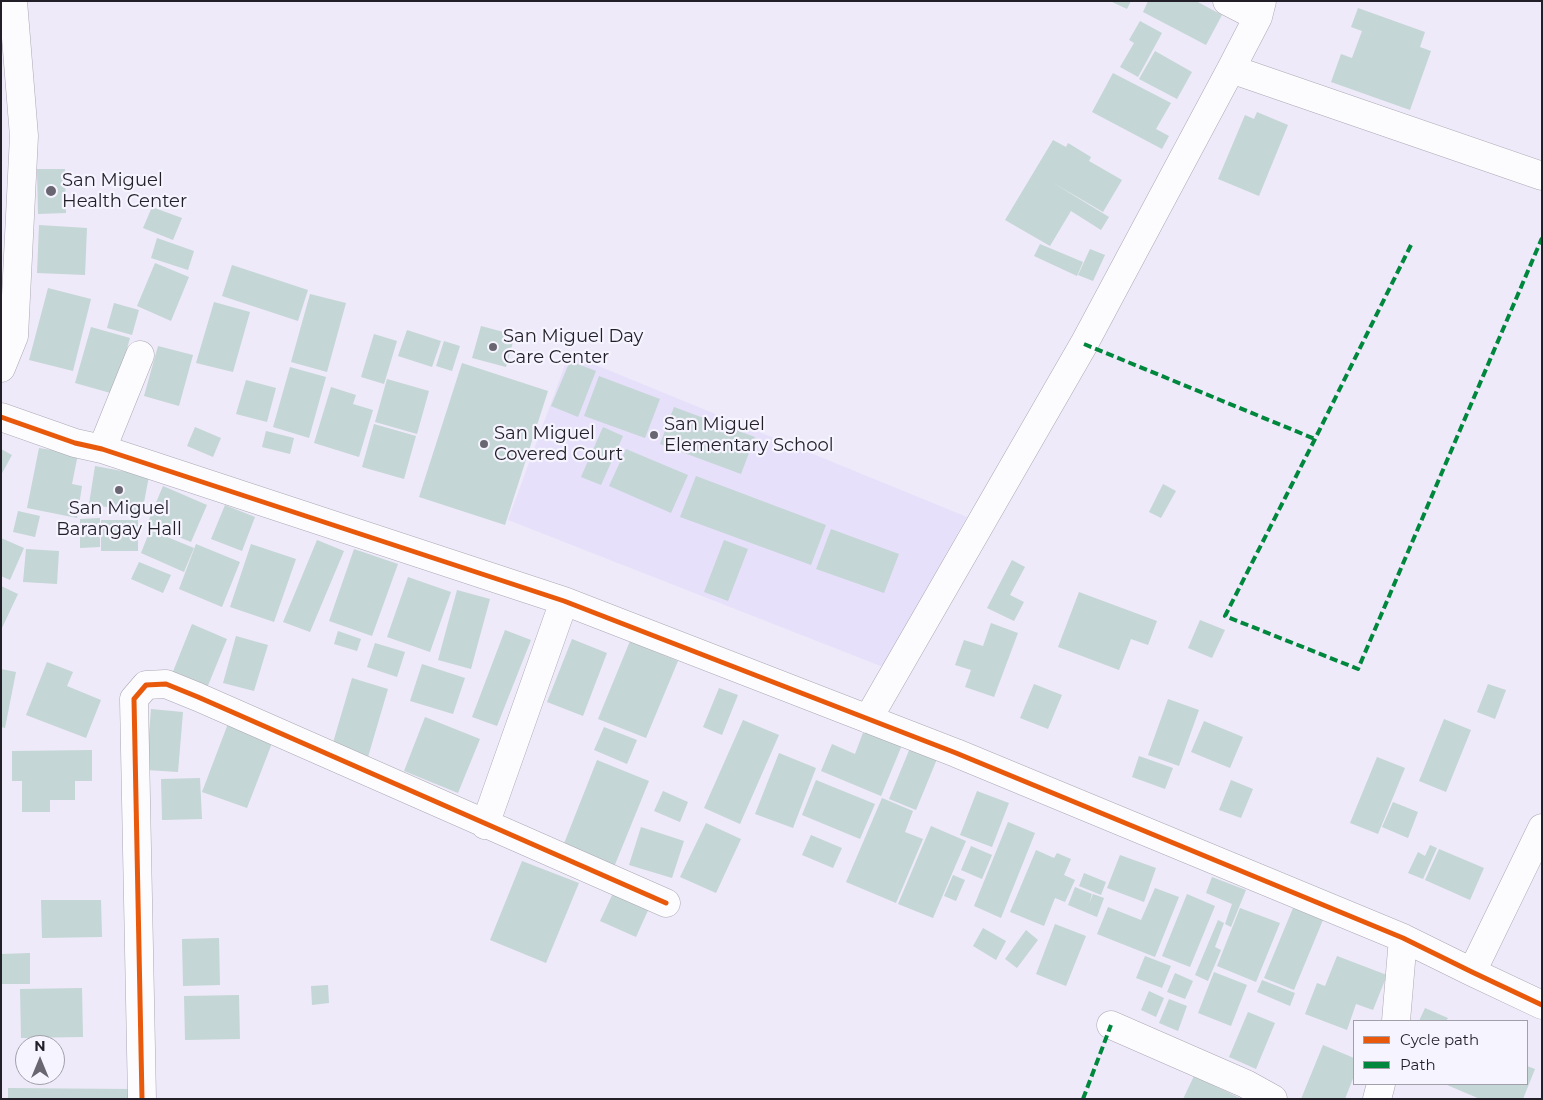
<!DOCTYPE html>
<style>
body{margin:0}
#map{position:relative;width:1543px;height:1100px;overflow:hidden;background:#eeeaf9;font-family:Montserrat,sans-serif}
canvas{display:block}
.frame{position:absolute;inset:0;border:2px solid #221f29;pointer-events:none}
.legend{position:absolute;left:1353px;top:1020px;width:175px;height:65px;box-sizing:border-box;background:#f6f4ff;border:1px solid #a19fa9;margin:0;padding:6px 9px;list-style:none;font-size:15px;color:#221f29}
.legend li{display:flex;align-items:center;gap:10px;height:25px}
.legend b{width:25px;border:1px solid #a19fa9}
.north{position:absolute;left:15px;top:1035px;width:50px;height:50px;box-sizing:border-box;background:#f6f4ff;border:1px solid #a19fa9;border-radius:50%;rotate:0deg;font-size:14px;font-weight:700;line-height:20px;text-align:center;color:#221f29}
.north::after{content:'';display:block;margin:auto;width:18px;height:22px;background:#696672;clip-path:polygon(50% 0,100% 100%,50% 72%,0 100%)}
</style>
<div id="map">
<canvas width="1543" height="1100"></canvas>
<div class="frame"></div>
<ul class="legend">
<li><b style="height:6px;background:#e8590c"></b>Cycle path</li>
<li><b style="height:6px;background:#00873e"></b>Path</li>
</ul>
<div class="north">N</div>
</div>
<script>
const ctx = document.querySelector('canvas').getContext('2d');
ctx.lineJoin = 'round';
function fill(path, color) { ctx.fillStyle = color; ctx.fill(path, 'evenodd'); }
const shape = rows => new Path2D(rows.map(r => 'M' + r).join(''));
function strokePath(path, color, width, dash) { ctx.strokeStyle = color; ctx.lineWidth = width; ctx.lineCap = dash ? 'butt' : 'round'; ctx.setLineDash(dash || []); ctx.stroke(path); }
function label(font, color, halo, rows, align = 'center') {
  ctx.font = font + ' Montserrat,sans-serif'; ctx.lineWidth = 4.5; ctx.setLineDash([]); ctx.textBaseline = 'middle'; ctx.strokeStyle = halo; ctx.fillStyle = color; for (const [text, x, y, turn = 0] of rows) {
    ctx.save(); ctx.translate(x, y); ctx.rotate((+turn || 0) * Math.PI / 180); ctx.textAlign = isNaN(turn) ? turn : align; if (halo) ctx.strokeText(text, 0, 0); ctx.fillText(text, 0, 0); ctx.restore();
  }
}
fill(shape([
 [569,354,967,517,883,667,508,520]
]), '#e7e0fa');
fill(shape([
 [1110,1,1131,1,1127,9],
 [1148,1,1196,1,1222,15,1206,45,1143,12],
 [1358,8,1425,32,1420,47,1431,51,1410,110,1331,82,1341,54,1352,58,1362,31,1351,27],
 [1140,21,1162,33,1138,77,1120,67,1134,43,1129,40],
 [1155,51,1192,72,1177,99,1139,79],
 [1113,73,1171,103,1156,129,1169,136,1162,149,1092,112],
 [1257,112,1288,125,1259,196,1218,179,1245,115,1254,119],
 [1053,140,1066,147,1068,143,1091,157,1089,161,1122,180,1103,212,1050,181,1109,217,1101,230,1071,211,1050,246,1005,220],
 [37,169,65,169,66,213,38,214],
 [152,207,182,218,173,240,143,228],
 [39,225,87,228,85,275,37,273],
 [157,238,194,251,188,270,151,258],
 [1040,244,1083,262,1077,276,1034,256],
 [1090,249,1105,255,1093,281,1078,275],
 [155,263,189,277,171,321,137,306],
 [232,265,308,290,298,321,222,296],
 [48,288,91,299,73,371,29,360],
 [310,294,346,303,327,372,291,362],
 [214,302,250,312,233,372,196,363],
 [114,303,139,310,132,335,107,328],
 [481,326,515,335,506,367,472,358],
 [91,327,130,338,114,394,75,383],
 [407,330,441,341,432,367,398,356],
 [374,334,397,341,384,384,361,377],
 [444,341,460,346,452,371,436,366],
 [158,346,193,355,179,406,144,396],
 [570,361,596,371,578,417,551,406],
 [462,363,548,391,505,525,419,497],
 [290,367,326,377,309,438,273,427],
 [599,376,660,399,645,438,584,416],
 [387,379,429,391,417,434,375,422],
 [246,380,276,388,267,422,236,414],
 [331,387,356,395,353,404,373,410,359,457,314,443],
 [674,407,755,437,741,474,660,444],
 [374,424,416,436,404,479,362,467],
 [195,427,221,438,213,457,187,446],
 [603,427,623,436,601,485,581,477],
 [266,431,294,438,290,454,262,447],
 [39,448,78,454,72,484,82,486,77,518,27,508],
 [1,449,12,455,1,475],
 [626,449,688,475,671,513,609,486],
 [95,466,149,476,142,513,89,504],
 [696,476,826,525,811,565,680,517],
 [1163,484,1176,491,1161,518,1149,512],
 [163,486,207,505,191,542,147,524],
 [225,505,255,517,242,551,211,539],
 [18,511,40,516,35,537,13,532],
 [100,518,100,547,80,548,80,519],
 [101,520,138,520,138,551,101,551],
 [831,529,899,554,884,593,816,569],
 [150,530,194,548,184,572,141,553],
 [1,538,24,548,10,580,1,576],
 [317,540,344,551,310,632,283,622],
 [724,540,748,549,728,601,704,592],
 [196,544,240,562,222,607,179,589],
 [251,544,296,559,274,622,230,607],
 [26,549,59,551,57,584,23,582],
 [354,549,398,564,372,636,329,621],
 [1012,560,1025,567,1010,595,1024,602,1014,621,987,608],
 [139,562,171,575,163,593,131,579],
 [408,577,451,592,430,652,387,637],
 [1,586,18,594,1,630],
 [457,590,490,599,471,669,438,660],
 [1079,592,1157,621,1148,645,1131,639,1119,670,1058,647],
 [1200,620,1225,630,1212,658,1188,648],
 [991,623,1018,633,994,697,965,687,971,670,955,665,964,640,983,646],
 [192,624,227,639,207,688,172,674],
 [505,630,531,640,497,726,472,717],
 [338,631,361,639,357,651,334,644],
 [236,636,268,645,254,691,223,683],
 [572,639,607,653,583,716,547,702],
 [630,641,678,661,646,738,598,719],
 [375,643,405,652,397,677,367,667],
 [47,662,73,672,67,686,101,700,86,738,26,715],
 [422,664,465,678,453,714,410,701],
 [1,669,16,672,5,728,1,727],
 [352,678,388,689,368,757,332,746],
 [1034,684,1062,695,1048,729,1020,718],
 [1488,684,1506,690,1495,719,1477,712],
 [719,688,738,695,722,735,703,727],
 [1168,699,1199,710,1179,766,1148,755],
 [151,709,183,712,178,772,146,770],
 [425,717,480,739,458,793,404,771],
 [1444,719,1471,730,1446,792,1419,781],
 [743,720,779,735,740,824,704,808],
 [229,721,274,738,247,808,202,792],
 [1204,721,1243,737,1230,768,1191,752],
 [604,727,637,740,627,764,594,750],
 [864,730,902,745,881,796,821,771,832,744,855,754],
 [910,748,937,759,916,810,889,799],
 [92,750,92,781,75,781,75,800,50,800,50,812,22,812,22,781,12,781,12,751],
 [779,753,816,768,793,828,755,814],
 [1139,756,1173,768,1165,789,1132,777],
 [1377,757,1405,768,1378,834,1350,823],
 [597,760,649,781,614,867,563,846],
 [200,778,202,819,162,820,161,779],
 [816,780,875,804,860,839,802,815],
 [1231,780,1253,789,1241,818,1219,810],
 [663,791,688,802,680,822,654,811],
 [977,791,1009,803,992,847,960,835],
 [882,798,913,811,905,832,923,839,896,903,846,882],
 [1393,802,1418,812,1408,838,1382,827],
 [1008,822,1035,833,1001,918,974,906],
 [706,823,741,839,716,893,680,877],
 [931,826,966,841,933,918,898,904],
 [641,827,684,841,672,878,629,865],
 [811,835,842,848,833,868,802,855],
 [1430,845,1437,848,1423,879,1408,873,1418,852,1425,856],
 [971,846,992,855,982,879,961,870],
 [1439,849,1484,868,1470,900,1425,880],
 [1036,850,1054,858,1057,853,1071,859,1064,875,1075,880,1065,902,1055,898,1044,926,1010,912],
 [1120,855,1156,868,1144,902,1107,888],
 [522,861,579,883,546,963,490,940],
 [1084,873,1106,882,1101,895,1079,886],
 [953,875,965,880,956,901,944,896],
 [1212,877,1246,890,1231,927,1225,924,1232,904,1206,893],
 [1075,887,1092,894,1089,904,1093,894,1104,898,1097,917,1068,905],
 [1155,888,1179,897,1155,957,1097,934,1108,907,1141,920],
 [614,891,650,906,636,937,600,921],
 [1187,894,1215,906,1190,967,1162,956],
 [41,900,101,900,102,937,42,938],
 [1240,908,1280,923,1256,982,1217,966],
 [1293,908,1323,920,1294,990,1264,978],
 [1218,920,1224,923,1215,947,1221,950,1208,981,1195,975],
 [1055,924,1086,936,1066,986,1036,974],
 [983,928,1006,941,996,960,973,946],
 [1026,930,1038,940,1017,968,1005,959],
 [219,938,220,985,183,986,182,939],
 [30,953,30,984,1,984,1,954],
 [1145,956,1171,966,1162,988,1136,978],
 [1337,956,1387,975,1373,1010,1356,1004,1347,1030,1305,1014,1317,983,1325,986],
 [1214,972,1247,985,1231,1026,1198,1013],
 [1175,973,1193,981,1185,999,1167,992],
 [1262,980,1295,993,1290,1006,1257,992],
 [328,985,329,1003,312,1005,311,986],
 [82,988,83,1037,21,1038,20,989],
 [1149,991,1164,998,1156,1017,1141,1010],
 [239,995,240,1039,185,1040,184,996],
 [1169,999,1187,1006,1178,1031,1159,1023],
 [1425,1008,1448,1018,1446,1021,1419,1021],
 [1248,1012,1275,1023,1256,1069,1229,1057],
 [1323,1045,1354,1058,1354,1076,1345,1099,1301,1099],
 [1527,1066,1535,1069,1523,1099,1480,1099,1447,1085,1448,1084,1527,1084],
 [1194,1076,1242,1099,1183,1099],
 [8,1088,131,1089,131,1099,8,1099]
]), '#c4d6d5');
const street = shape([
 [1227,1,1258,17],
 [1231,69,1542,176],
 [1,417,75,443,102,449,564,601,956,753,1403,938,1472,972,1542,1005],
 [102,449,140,355],
 [868,719,1084,344,1231,69,1258,17,1262,1],
 [485,825,564,601],
 [1472,972,1542,828],
 [1396,1021,1403,938],
 [1111,1025,1246,1084,1273,1099],
 [142,1099,134,699,146,685,166,684,198,697,666,903],
 [1377,1099,1381,1084]
]);
const secondary = shape([
 [1,368,14,336,24,136,13,1]
]);
strokePath(street, '#aba7b3', 29);
strokePath(secondary, '#aba7b3', 29);
strokePath(street, '#fcfcfe', 28);
strokePath(secondary, '#fcfcfe', 28);
strokePath(shape([
 [1411,245,1315,439,1225,616,1358,669,1542,238],
 [1084,344,1315,439],
 [1083,1099,1111,1025]
]), '#00873e', 4, [8, 4]);
strokePath(shape([
 [1,417,75,443,102,449,564,601,956,753,1403,938,1472,972,1542,1005],
 [142,1099,134,699,146,685,166,684,198,697,666,903]
]), '#e8590c', 5);
for (const [x, y, r, color] of [
 [51,191,6,"#696672"],
 [493,347,5,"#696672"],
 [654,435,5,"#696672"],
 [484,444,5,"#696672"],
 [119,490,5,"#696672"]
]) { const dot = new Path2D(); dot.arc(x, y, r, 0, 2 * Math.PI); ctx.fillStyle = color; ctx.fill(dot); strokePath(dot, '#f6f4ff', 2); }
label('18px', '#221f29', '#f6f4ff', [
 ["San Miguel",62,181],
 ["Health Center",62,202],
 ["San Miguel Day",503,337],
 ["Care Center",503,358],
 ["San Miguel",664,425],
 ["Elementary School",664,446],
 ["San Miguel",494,434],
 ["Covered Court",494,455],
 ["San Miguel",119,509,"center"],
 ["Barangay Hall",119,530,"center"]
], 'left');
</script>
